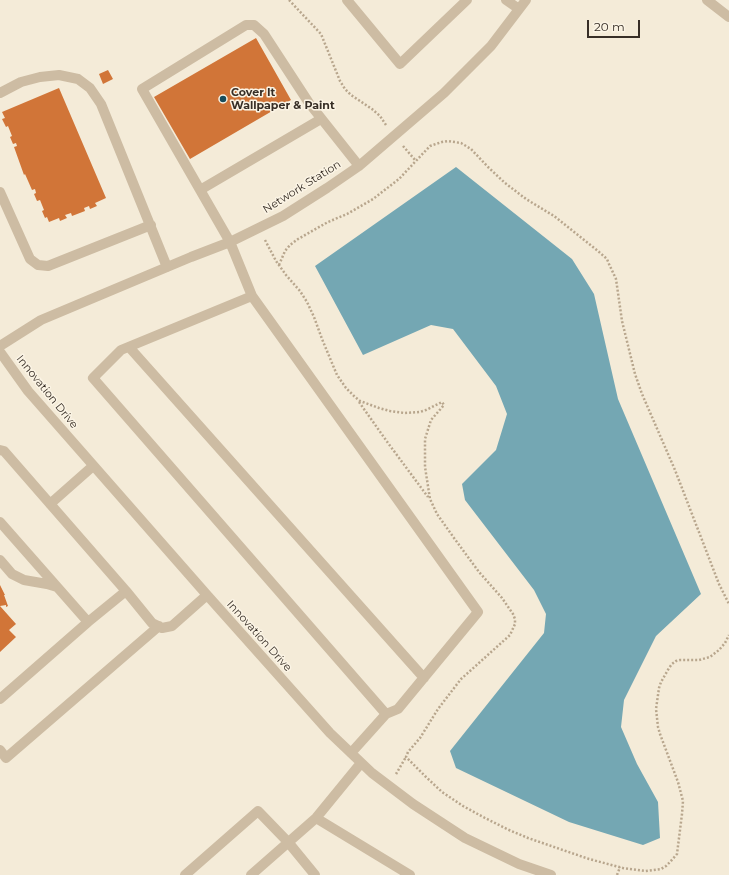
<!DOCTYPE html>
<style>
body{margin:0}
#map{position:relative;width:729px;height:875px;overflow:hidden;background:#f4ebd8;font-family:Montserrat,sans-serif}
canvas{display:block}
.scale{position:absolute;left:587px;top:20px;width:53px;height:18px;box-sizing:border-box;border:2px solid #372e26;border-top:0;padding-left:5px;font-size:12px;line-height:14px;white-space:nowrap;color:#372e26;-webkit-text-stroke:3px #fbf4e5;paint-order:stroke}
</style>
<div id="map">
<canvas width="729" height="875"></canvas>
<div class="scale">20 m</div>
</div>
<script>
const ctx = document.querySelector('canvas').getContext('2d');
ctx.lineJoin = 'round';
function fill(path, color) { ctx.fillStyle = color; ctx.fill(path, 'evenodd'); }
const shape = rows => new Path2D(rows.map(r => 'M' + r).join(''));
function strokePath(path, color, width, dash) { ctx.strokeStyle = color; ctx.lineWidth = width; ctx.lineCap = dash ? 'butt' : 'round'; ctx.setLineDash(dash || []); ctx.stroke(path); }
function label(font, color, halo, rows, align = 'center') {
  ctx.font = font + ' Montserrat,sans-serif'; ctx.lineWidth = 3; ctx.setLineDash([]); ctx.textBaseline = 'middle'; ctx.strokeStyle = halo; ctx.fillStyle = color; for (const [text, x, y, turn = 0] of rows) {
    ctx.save(); ctx.translate(x, y); ctx.rotate((+turn || 0) * Math.PI / 180); ctx.textAlign = isNaN(turn) ? turn : align; if (halo) ctx.strokeText(text, 0, 0); ctx.fillText(text, 0, 0); ctx.restore();
  }
}
fill(shape([
 [456,167,572,259,594,294,618,399,701,594,656,636,624,700,621,727,637,764,658,802,660,838,643,845,569,822,456,768,450,751,544,633,546,614,534,590,465,500,462,484,496,450,507,414,496,386,453,329,431,325,363,355,315,266]
]), '#74a7b3');
fill(shape([
 [256,38,291,100,190,159,154,97],
 [108,70,113,79,103,84,99,74],
 [59,88,106,198,95,203,97,206,90,209,89,206,84,208,85,211,72,216,71,213,65,215,67,218,60,221,59,218,49,222,47,217,45,218,42,211,44,210,40,200,37,201,34,194,36,193,35,189,32,190,25,174,24,175,14,147,17,146,16,143,13,144,10,137,12,136,8,126,6,127,2,119,5,118,2,112],
 [0,585,5,595,4,595,8,606,6,607,6,605,0,606,16,624,9,630,16,637,0,652]
]), '#d17538');
strokePath(shape([
 [289,0,321,34,340,81,345,89,351,95,372,109,380,116,386,125],
 [403,146,416,161],
 [265,240,276,261,286,275,300,291,307,302,314,317,322,339,337,375,346,388,355,397,360,401,379,408,390,411,404,413,420,412,426,410,442,402,444,405,431,420,425,439,425,467,430,499,437,514,454,538,479,572,502,598,513,614,515,619,515,624,510,635,470,671,461,679,438,709,420,738,408,752,406,757,425,776,442,792,463,806,485,818,509,830,528,838,589,859,623,868,645,871,661,869,666,866,670,862,677,854,682,814,683,801,678,782,660,734,658,727,656,709,659,688,661,682,669,668,672,664,676,661,680,660,699,660,710,657,719,650,725,643,729,635],
 [279,265,285,251,290,245,298,239,328,222,347,214,373,199,399,179,430,146,442,142,448,141,461,143,471,149,488,167,505,183,526,199,554,216,598,251,607,259,609,264,616,279,622,321,635,374,642,394,675,470,719,584,729,604],
 [359,402,388,443,428,497],
 [396,774,406,757],
 [617,875,620,867]
]), '#b8a68d', 2.5, [2, 2]);
strokePath(shape([
 [347,0,400,64,467,0],
 [506,0,519,9],
 [707,0,729,17],
 [0,93,21,82,40,77,59,75,78,79,90,88,101,104,167,267],
 [200,190,321,119],
 [0,192,30,259,38,265,48,266,151,225],
 [252,296,121,350,93,378,386,714],
 [0,346,41,320,191,257,230,242,283,216,327,188,359,166,444,93,491,46,526,0],
 [129,347,424,678],
 [0,352,28,391,207,595,330,733,372,773,413,804,465,838,519,864,551,875],
 [0,450,4,451,126,591],
 [50,504,93,466],
 [0,522,88,622],
 [0,560,12,574,24,580,47,584,57,587],
 [0,699,88,622,126,591,152,623,162,628,172,626,207,595],
 [0,750,6,758,159,626],
 [351,753,386,714,398,709,478,612,252,296,230,242,142,89,246,25,254,25,264,34,309,103,359,166],
 [316,818,410,875],
 [185,875,258,811,288,842,315,875],
 [251,875,316,818,361,763]
]), '#cdbca3', 10);
for (const [x, y, r, color] of [
 [223,99,4,"#184d5c"]
]) { const dot = new Path2D(); dot.arc(x, y, r, 0, 2 * Math.PI); ctx.fillStyle = color; ctx.fill(dot); strokePath(dot, '#fbf4e5', 1.5); }
label('bold 11px', '#372e26', '#fbf4e5', [
 ["Cover It",231,93],
 ["Wallpaper & Paint",231,106]
], 'left');
label('11px', '#372e26', '#fbf4e5', [
 ["Network Station",302,187,-32],
 ["Innovation Drive",47,392,51],
 ["Innovation Drive",259,636,48]
]);
</script>
